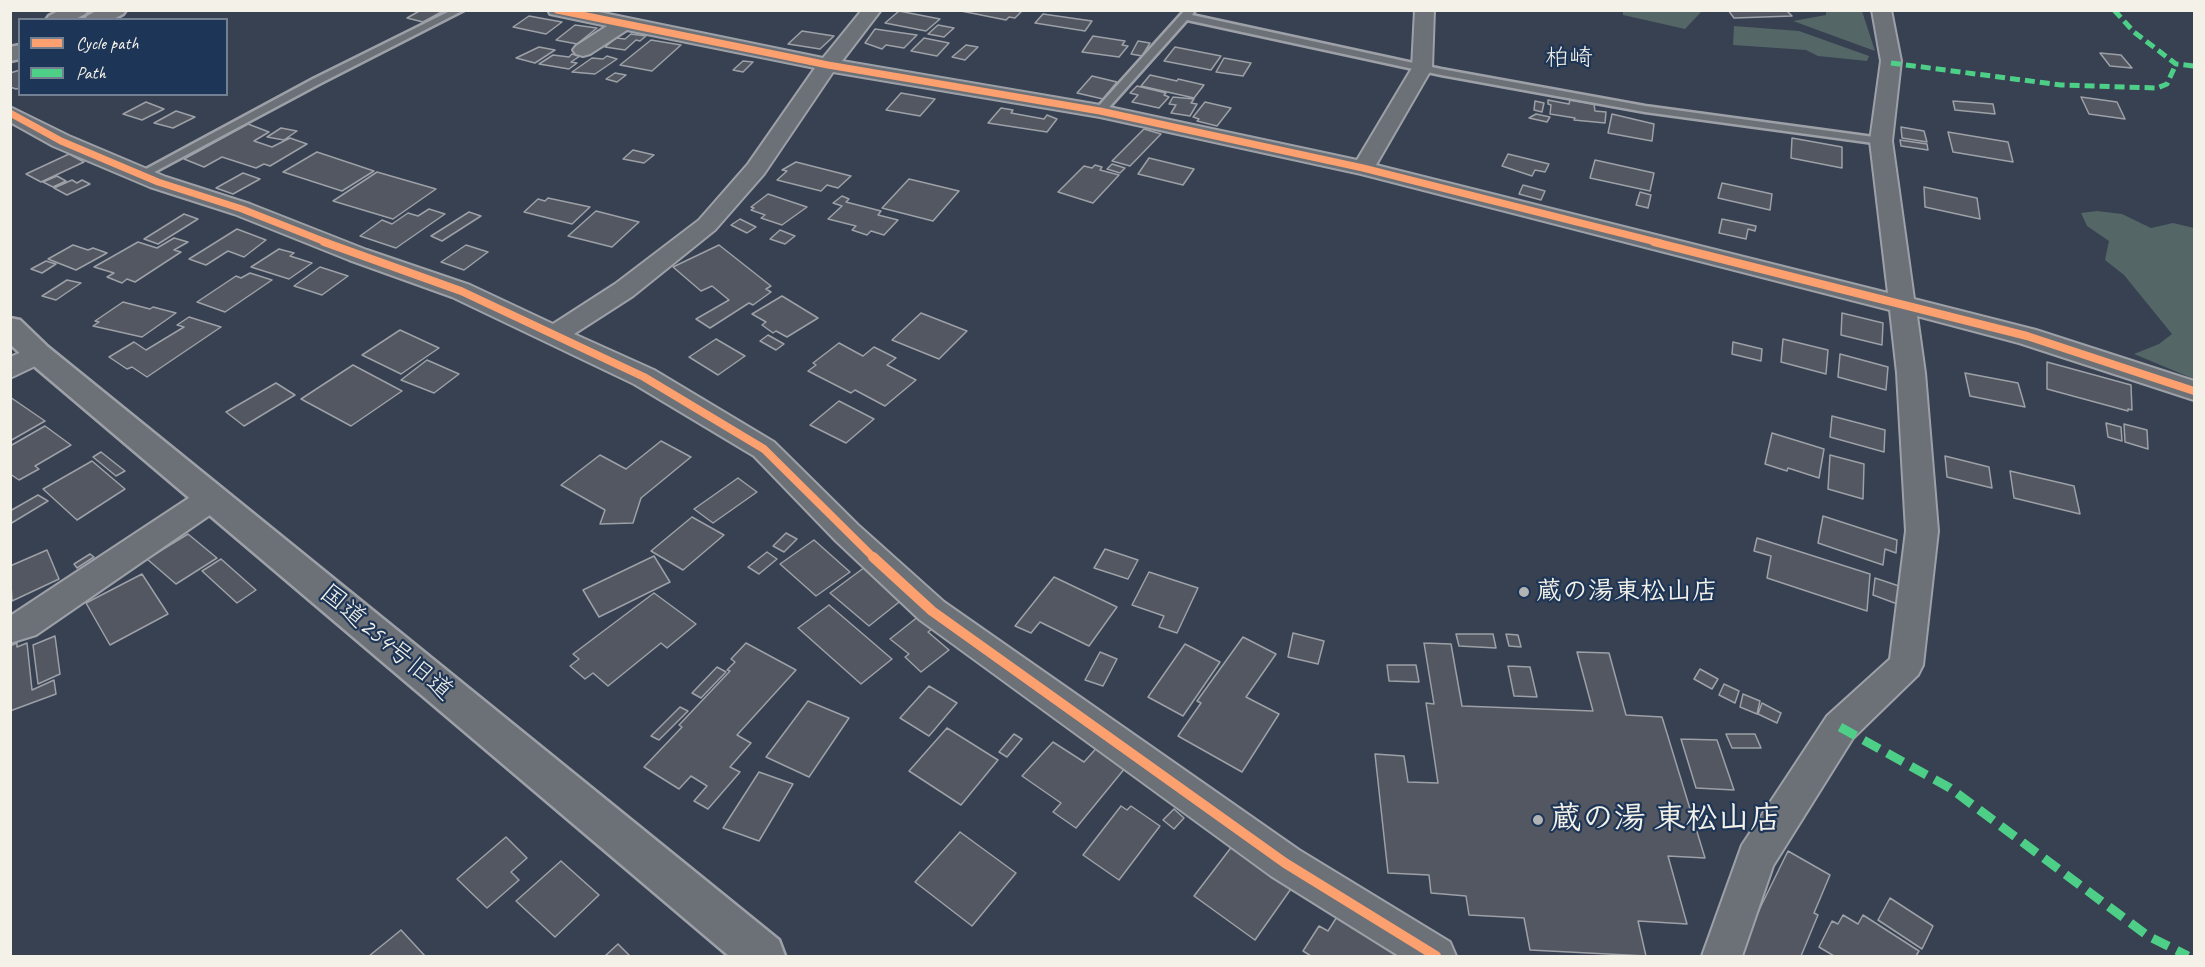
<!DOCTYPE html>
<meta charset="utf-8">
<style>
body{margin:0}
#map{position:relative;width:2205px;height:967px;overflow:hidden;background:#374152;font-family:Caveat,sans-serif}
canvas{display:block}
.frame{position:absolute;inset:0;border:12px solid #f4f1e8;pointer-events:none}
.legend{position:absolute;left:18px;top:18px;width:210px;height:78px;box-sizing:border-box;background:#1d3557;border:2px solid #738091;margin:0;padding:8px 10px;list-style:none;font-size:18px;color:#f4f1e8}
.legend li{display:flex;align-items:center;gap:12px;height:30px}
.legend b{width:30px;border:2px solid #738091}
</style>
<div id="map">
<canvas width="2205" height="967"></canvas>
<div class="frame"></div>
<ul class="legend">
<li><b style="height:8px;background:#fca06f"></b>Cycle path</li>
<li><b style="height:8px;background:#4dcf88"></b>Path</li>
</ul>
</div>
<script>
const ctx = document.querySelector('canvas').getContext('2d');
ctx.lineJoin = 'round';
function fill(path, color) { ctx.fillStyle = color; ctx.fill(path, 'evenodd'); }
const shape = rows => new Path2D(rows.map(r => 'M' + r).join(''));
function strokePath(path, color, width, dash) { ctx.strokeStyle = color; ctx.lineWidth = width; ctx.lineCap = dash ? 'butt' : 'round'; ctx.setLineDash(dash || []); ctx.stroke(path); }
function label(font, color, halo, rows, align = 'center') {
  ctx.font = font + ' Caveat,"Klee One",sans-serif'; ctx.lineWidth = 4.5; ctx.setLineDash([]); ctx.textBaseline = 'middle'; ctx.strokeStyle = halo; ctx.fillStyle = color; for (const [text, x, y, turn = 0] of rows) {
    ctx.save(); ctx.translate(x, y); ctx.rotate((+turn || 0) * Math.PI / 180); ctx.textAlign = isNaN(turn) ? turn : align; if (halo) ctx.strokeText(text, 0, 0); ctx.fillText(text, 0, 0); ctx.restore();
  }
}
fill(shape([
 [1623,11,1623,10,1702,11,1685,29,1623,15],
 [1826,11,1862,11,1875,51,1793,21,1826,15],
 [1734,26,1799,31,1869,56,1867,61,1818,56,1806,50,1733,45],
 [2097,211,2122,214,2151,228,2173,223,2194,228,2194,379,2134,354,2159,344,2172,334,2124,275,2105,260,2109,241,2087,226,2081,213]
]), '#546665');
const building = shape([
 [421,10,445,10,423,22,407,18,421,10],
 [956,10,1015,10,1021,12,1015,18,1009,17,1006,20,956,10],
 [1728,10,1786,10,1792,16,1734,18,1728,10],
 [899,11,940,19,926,31,885,23,899,11],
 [1043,14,1092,21,1085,31,1035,23,1043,14],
 [529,16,562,22,546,34,513,27,529,16],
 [575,25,597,28,577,44,556,40,575,25],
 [938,25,954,28,944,37,928,34,938,25],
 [875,29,917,35,904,48,886,45,882,49,865,43,875,29],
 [802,31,834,36,820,49,788,44,802,31],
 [631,34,646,36,640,41,636,40,625,50,605,47,616,38,625,39,631,34],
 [1093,36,1125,41,1122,45,1128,46,1119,57,1082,52,1093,36],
 [924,38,949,43,937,56,911,51,924,38],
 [651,40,681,45,652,71,620,65,651,40],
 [1138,41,1150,43,1142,56,1131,54,1138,41],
 [966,45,978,47,965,60,952,57,966,45],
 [539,47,555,50,535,63,516,58,539,47],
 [1175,47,1221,56,1211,70,1164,61,1175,47],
 [2100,53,2121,55,2132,68,2110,66,2100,53],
 [572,54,580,56,571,62,577,63,569,69,539,64,553,55,569,57,572,54],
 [607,56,617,59,595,74,572,72,592,58,603,59,607,56],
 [1224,58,1251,63,1243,76,1216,72,1224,58],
 [743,61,753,62,743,72,733,70,743,61],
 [20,70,20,88,16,89,10,87,10,73,20,70],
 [615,73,626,75,617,82,606,79,615,73],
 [1150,75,1177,81,1178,79,1204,85,1194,98,1141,86,1150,75],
 [1092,76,1117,82,1103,99,1077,93,1092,76],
 [1137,86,1166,93,1164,95,1169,97,1159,108,1132,102,1138,95,1130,93,1137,86],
 [901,93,935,99,920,116,886,110,901,93],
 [1173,97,1194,99,1191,103,1197,104,1190,116,1171,113,1176,105,1169,104,1173,97],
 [2081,97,2117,102,2125,119,2089,114,2081,97],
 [1548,100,1569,104,1570,100,1594,104,1595,111,1606,112,1605,123,1574,120,1575,118,1550,114,1551,105,1548,104,1548,100],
 [1535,101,1544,103,1542,112,1534,110,1535,101],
 [1953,101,1993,104,1995,114,1955,110,1953,101],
 [146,102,164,109,142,120,123,114,146,102],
 [1205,102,1231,108,1217,126,1197,121,1199,119,1193,117,1205,102],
 [1001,108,1013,110,1011,113,1044,119,1047,115,1057,119,1047,132,988,123,1001,108],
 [176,111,195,117,173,128,154,123,176,111],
 [1536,114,1550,117,1547,122,1529,118,1536,114],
 [1612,114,1654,124,1652,141,1608,133,1612,114],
 [248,124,269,132,254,141,272,147,290,138,307,144,270,166,264,164,256,168,222,157,204,167,184,159,248,124],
 [1901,127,1924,131,1927,142,1902,138,1901,127],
 [281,128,297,131,284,140,267,137,281,128],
 [1144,129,1161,134,1130,166,1112,161,1144,129],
 [1948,132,2008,142,2013,162,1953,152,1948,132],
 [1792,138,1842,147,1842,168,1791,158,1792,138],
 [1900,140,1927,144,1928,150,1901,146,1900,140],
 [633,150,654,155,644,163,623,159,633,150],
 [317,152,374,171,342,191,283,172,317,152],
 [69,154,84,162,41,182,26,174,69,154],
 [1508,154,1549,164,1545,172,1535,170,1532,176,1502,166,1508,154],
 [1149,158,1194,169,1183,185,1138,174,1149,158],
 [1595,160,1654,173,1650,191,1590,178,1595,160],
 [796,162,851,176,838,188,827,185,821,191,777,180,787,171,782,170,796,162],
 [1112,164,1125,168,1120,173,1107,169,1112,164],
 [1095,165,1102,167,1100,170,1119,175,1093,203,1058,192,1084,166,1092,168,1095,165],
 [377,172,436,189,393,219,333,201,377,172],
 [243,173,260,179,233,194,216,188,243,173],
 [57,176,66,181,53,187,43,182,57,176],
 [909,179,959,191,933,221,882,208,909,179],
 [72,180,77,183,82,180,90,184,67,195,54,188,72,180],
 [1722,183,1772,194,1770,210,1718,198,1722,183],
 [1523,185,1545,191,1541,200,1519,194,1523,185],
 [1924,187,1977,198,1980,219,1925,207,1924,187],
 [1640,192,1651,195,1648,208,1636,205,1640,192],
 [768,194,807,207,782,225,761,218,765,215,751,210,754,208,751,207,768,194],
 [842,196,849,199,846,202,881,211,878,215,898,220,884,235,871,231,867,235,852,230,856,226,828,219,842,206,833,203,842,196],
 [548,198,590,207,572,224,524,212,538,199,545,201,548,198],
 [429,209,445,214,396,248,360,236,382,220,392,224,408,213,418,216,429,209],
 [596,211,639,222,612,247,568,236,596,211],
 [469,212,481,216,442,241,431,236,469,212],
 [184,214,198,219,158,244,144,239,184,214],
 [740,219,756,227,747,233,731,225,740,219],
 [1722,219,1756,226,1755,231,1748,229,1746,239,1719,233,1722,219],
 [237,229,266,240,244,257,228,251,206,265,189,259,237,229],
 [780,230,795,236,785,244,770,239,780,230],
 [174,238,188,242,174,250,181,252,135,282,127,279,122,283,107,277,114,273,94,267,138,242,157,248,174,238],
 [73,245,88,250,93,248,107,253,76,270,48,259,73,245],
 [466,245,488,252,464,270,441,262,466,245],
 [719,245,771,286,766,289,771,292,753,305,749,303,710,328,696,319,729,300,712,286,701,291,673,267,719,245],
 [279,249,294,253,290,256,312,263,289,279,251,267,279,249],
 [46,261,56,264,42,273,31,269,46,261],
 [320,267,348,276,322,295,294,286,320,267],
 [250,273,272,280,225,312,197,302,236,276,241,278,250,273],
 [67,280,81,283,56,300,42,296,67,280],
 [782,296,818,318,787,337,776,331,773,333,762,325,766,322,752,314,782,296],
 [123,302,150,309,153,307,176,313,142,337,93,326,99,322,95,321,123,302],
 [921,313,967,331,939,359,892,340,921,313],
 [1842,313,1883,323,1882,345,1841,335,1842,313],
 [189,317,221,327,147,377,132,367,127,369,109,357,134,342,146,350,184,327,177,325,189,317],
 [400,330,439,348,401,374,362,355,400,330],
 [768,335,784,344,776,350,760,341,768,335],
 [716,339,745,356,718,375,689,357,716,339],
 [1783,339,1828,350,1826,374,1781,362,1783,339],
 [1733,342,1762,349,1761,361,1732,354,1733,342],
 [839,343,863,356,874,347,896,358,887,365,916,380,885,406,855,390,851,393,808,371,816,365,813,363,839,343],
 [1840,354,1888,367,1886,390,1838,377,1840,354],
 [427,360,459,374,434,393,401,380,427,360],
 [2047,362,2131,385,2132,410,2128,409,2128,411,2047,389,2047,362],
 [353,365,402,391,351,426,301,399,353,365],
 [1965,373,2018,383,2025,407,1970,396,1965,373],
 [276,383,295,395,244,426,226,412,276,383],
 [10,397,45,421,10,441,10,397],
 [839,401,874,419,846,443,810,425,839,401],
 [1832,416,1885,430,1884,452,1830,437,1832,416],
 [2106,423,2121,427,2122,441,2108,437,2106,423],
 [2124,424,2147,430,2148,449,2125,442,2124,424],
 [45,426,71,445,35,466,39,469,19,480,10,474,10,446,45,426],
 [1772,433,1824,449,1819,478,1788,468,1787,471,1765,464,1772,433],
 [661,441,691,457,641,498,633,523,600,524,605,510,561,485,600,455,626,469,661,441],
 [101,452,125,471,116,476,93,457,101,452],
 [1830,455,1864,464,1863,499,1828,489,1830,455],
 [1945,456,1989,467,1992,488,1947,477,1945,456],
 [92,461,125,489,77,520,43,489,92,461],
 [2010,471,2074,486,2080,514,2014,498,2010,471],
 [738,478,757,492,713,523,694,509,738,478],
 [38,495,48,501,10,524,10,511,38,495],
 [1823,516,1897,540,1896,553,1885,549,1883,565,1818,543,1823,516],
 [692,517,724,535,683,570,651,551,692,517],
 [786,533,797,539,784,552,773,546,786,533],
 [188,534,217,558,176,584,147,559,188,534],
 [1757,538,1870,574,1867,611,1767,578,1771,556,1754,551,1757,538],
 [814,540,850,572,816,596,780,564,814,540],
 [1105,549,1138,560,1128,579,1094,568,1105,549],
 [47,550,59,579,12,601,10,566,47,550],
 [767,552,777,559,759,574,748,567,767,552],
 [90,554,94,557,77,568,74,564,90,554],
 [654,556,670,582,599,617,583,590,654,556],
 [221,559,256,590,237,603,202,571,221,559],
 [869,564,908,595,869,626,830,593,869,564],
 [1149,572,1198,588,1177,633,1159,627,1164,616,1132,605,1149,572],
 [142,574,168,614,110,645,86,603,142,574],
 [1054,577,1117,607,1089,646,1040,622,1031,633,1015,626,1054,577],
 [1875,578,1902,587,1900,605,1873,595,1875,578],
 [654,593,696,624,667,648,661,643,608,686,593,673,585,679,570,666,579,659,573,654,654,593],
 [829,605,892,659,861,684,798,628,829,605],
 [924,612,939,624,928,632,949,650,921,672,905,657,909,654,890,639,924,612],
 [1293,633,1324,641,1318,664,1288,657,1293,633],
 [1456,634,1493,634,1496,648,1459,646,1456,634],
 [1506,634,1518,635,1521,647,1509,646,1506,634],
 [55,636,60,674,38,684,33,645,55,636],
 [1243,637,1276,654,1246,697,1279,714,1242,772,1178,736,1201,703,1197,701,1243,637],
 [17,643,17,647,27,643,32,690,54,680,56,694,10,711,10,646,17,643],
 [746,643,796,670,737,735,751,743,730,767,740,772,708,809,694,801,707,786,691,776,679,789,644,767,682,727,679,725,730,671,727,670,735,662,731,659,746,643],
 [1424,643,1451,644,1462,706,1593,711,1577,652,1609,653,1626,715,1662,717,1705,858,1668,856,1687,924,1638,921,1646,956,1530,950,1524,918,1469,915,1466,896,1431,893,1429,875,1388,873,1375,754,1404,756,1408,782,1438,783,1426,703,1434,704,1424,643],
 [1185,644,1220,662,1183,716,1148,697,1185,644],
 [1100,652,1117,659,1103,686,1085,680,1100,652],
 [1387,665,1416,665,1419,682,1389,681,1387,665],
 [1508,666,1530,667,1537,697,1514,696,1508,666],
 [717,667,726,672,701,698,692,693,717,667],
 [1700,669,1718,679,1712,689,1694,679,1700,669],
 [1724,684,1739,691,1735,703,1719,695,1724,684],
 [929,686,957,703,929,736,900,718,929,686],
 [1743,694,1760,701,1757,714,1740,707,1743,694],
 [808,701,849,718,809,777,766,757,808,701],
 [1762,703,1781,713,1777,723,1758,714,1762,703],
 [680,707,688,711,659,740,651,736,680,707],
 [947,728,998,760,961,805,909,771,947,728],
 [1014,734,1022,739,1007,757,999,752,1014,734],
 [1726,734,1755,734,1761,748,1732,748,1726,734],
 [1681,739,1717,740,1734,790,1696,788,1681,739],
 [1053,742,1084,762,1101,743,1130,762,1076,828,1053,812,1061,803,1022,776,1053,742],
 [759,772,793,784,759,841,723,828,759,772],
 [1121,806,1127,810,1131,806,1160,826,1119,880,1083,855,1121,806],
 [1174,809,1184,818,1174,829,1163,820,1174,809],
 [960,832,1016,873,972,926,915,882,960,832],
 [506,837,527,858,511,872,519,880,487,908,457,879,506,837],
 [1233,845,1293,886,1255,940,1194,896,1233,845],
 [1788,851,1830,875,1814,913,1818,915,1801,956,1740,956,1760,908,1788,851],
 [561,861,599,895,555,937,516,901,561,861],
 [1890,898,1933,926,1922,949,1878,920,1890,898],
 [1340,912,1411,956,1311,956,1303,951,1319,926,1328,931,1340,912],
 [1843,915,1858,924,1863,915,1919,951,1916,956,1834,956,1819,947,1832,921,1838,924,1843,915],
 [401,930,425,956,369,956,401,930],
 [618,944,630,956,605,956,618,944]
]);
fill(building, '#535761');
strokePath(building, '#9da1a7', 1.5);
const service = shape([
 [452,10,464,10,321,83,145,177,141,178,135,175,313,79,452,10],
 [1185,10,1195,10,1192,15,1441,69,1645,106,1881,138,1887,141,1881,144,1645,112,1441,75,1187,20,1104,113,1096,113,1096,109,1185,10]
]);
const minor = shape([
 [548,10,589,10,823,58,862,10,881,10,842,61,1100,105,1357,160,1412,68,1415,10,1434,10,1432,68,1376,165,1888,293,1870,141,1881,61,1872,10,1891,10,1901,61,1892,141,1914,299,2036,330,2194,381,2194,400,2019,343,1917,316,1925,373,1938,531,1923,665,1918,675,1853,738,1773,866,1742,956,1702,956,1742,845,1827,716,1890,659,1906,531,1897,373,1890,310,1361,174,1100,117,833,72,764,174,715,230,633,296,574,334,654,370,774,442,858,525,944,602,1299,850,1450,942,1456,956,1399,956,1271,876,920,620,836,541,754,456,634,384,452,297,349,260,234,214,150,187,53,146,10,122,10,107,69,136,166,177,250,204,367,250,470,285,553,324,615,284,699,220,748,164,815,68,627,30,590,54,583,56,576,54,573,50,576,46,607,26,550,14,548,10],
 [38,345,48,348,51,354,48,360,10,378,10,357,38,345],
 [212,487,223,490,227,498,223,506,36,635,10,643,10,616,201,490,212,487]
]);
const tertiary = shape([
 [10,318,20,320,48,347,779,940,785,956,729,956,28,361,10,344,10,318]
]);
const trunk = shape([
 [60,10,88,10,85,14,74,20,46,20,49,16,60,10],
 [98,10,126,10,123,14,112,20,84,20,87,16,98,10],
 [20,45,20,59,10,61,10,47,20,45]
]);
strokePath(service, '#9da1a7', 5);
strokePath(minor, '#9da1a7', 4);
strokePath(tertiary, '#9da1a7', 5);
strokePath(trunk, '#9da1a7', 5);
fill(service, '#6c7077');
fill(minor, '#6c7077');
fill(tertiary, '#6c7077');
fill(trunk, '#717579');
strokePath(shape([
 [2114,10,2134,32,2176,64,2194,66],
 [1891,63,2061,85,2157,88,2167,84,2176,64]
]), '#4dcf88', 5, [10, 5]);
strokePath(shape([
 [1840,727,1950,788,2148,936,2188,956]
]), '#4dcf88', 9, [18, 9]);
strokePath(shape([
 [557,10,828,65,1100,111,1363,168,1660,243],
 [10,113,61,141,158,182,242,209,328,243]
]), '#fca06f', 7);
strokePath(shape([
 [324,242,461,291,644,377,764,449,874,558],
 [1654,242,2027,336,2194,391]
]), '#fca06f', 8);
strokePath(shape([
 [873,557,932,611,1285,863,1436,956]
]), '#fca06f', 10);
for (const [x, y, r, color] of [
 [1524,592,6,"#b2b3b4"],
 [1538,820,6,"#b2b3b4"]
]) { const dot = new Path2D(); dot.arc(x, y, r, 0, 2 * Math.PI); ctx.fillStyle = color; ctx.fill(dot); strokePath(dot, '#1d3557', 2); }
label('24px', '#f4f1e8', '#1d3557', [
 ["柏崎",1569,59]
]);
label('bold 26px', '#f4f1e8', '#1d3557', [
 ["蔵の湯東松山店",1536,592]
], 'left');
label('26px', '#f4f1e8', '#1d3557', [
 ["国道254号旧道",386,643,40]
]);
label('bold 32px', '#f4f1e8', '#1d3557', [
 ["蔵の湯 東松山店",1550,820]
], 'left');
</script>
